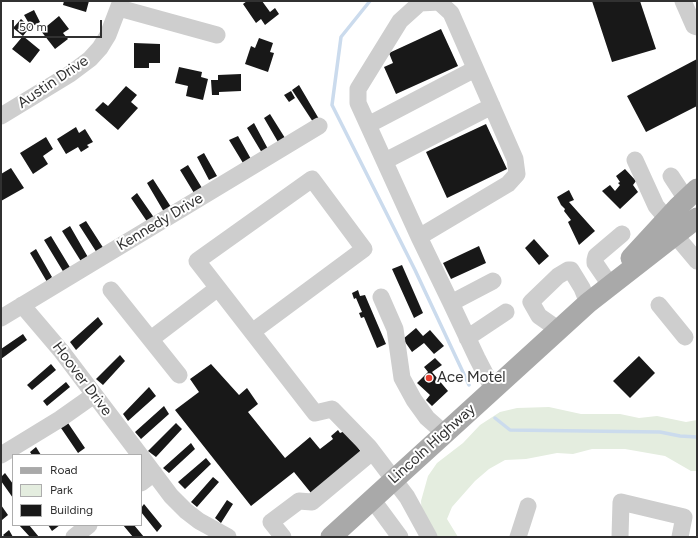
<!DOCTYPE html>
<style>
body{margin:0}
#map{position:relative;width:698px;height:538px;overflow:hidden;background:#fff;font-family:Figtree,sans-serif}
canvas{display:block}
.frame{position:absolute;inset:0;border:2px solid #313131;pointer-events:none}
.legend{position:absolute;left:12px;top:454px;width:130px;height:72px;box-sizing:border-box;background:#fff;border:1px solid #adadad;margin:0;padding:5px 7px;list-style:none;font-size:12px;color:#313131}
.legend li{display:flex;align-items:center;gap:8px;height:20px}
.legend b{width:20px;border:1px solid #adadad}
.scale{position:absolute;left:12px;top:20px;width:90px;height:18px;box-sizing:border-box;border:2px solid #313131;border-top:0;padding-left:5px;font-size:12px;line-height:14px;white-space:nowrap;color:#313131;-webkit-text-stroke:3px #fff;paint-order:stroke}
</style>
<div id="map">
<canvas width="698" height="538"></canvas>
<div class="frame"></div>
<ul class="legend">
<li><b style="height:5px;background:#a9a9a9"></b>Road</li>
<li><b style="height:11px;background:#e4eddf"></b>Park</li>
<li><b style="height:11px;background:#181818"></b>Building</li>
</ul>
<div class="scale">50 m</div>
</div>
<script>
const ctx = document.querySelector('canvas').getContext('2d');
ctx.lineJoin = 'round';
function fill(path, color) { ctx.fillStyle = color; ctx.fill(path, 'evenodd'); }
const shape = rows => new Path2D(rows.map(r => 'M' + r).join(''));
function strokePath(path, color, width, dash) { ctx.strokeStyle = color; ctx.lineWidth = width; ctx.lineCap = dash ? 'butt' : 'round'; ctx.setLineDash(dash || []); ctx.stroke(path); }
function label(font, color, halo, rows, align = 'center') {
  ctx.font = font + ' Figtree,sans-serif'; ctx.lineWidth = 4; ctx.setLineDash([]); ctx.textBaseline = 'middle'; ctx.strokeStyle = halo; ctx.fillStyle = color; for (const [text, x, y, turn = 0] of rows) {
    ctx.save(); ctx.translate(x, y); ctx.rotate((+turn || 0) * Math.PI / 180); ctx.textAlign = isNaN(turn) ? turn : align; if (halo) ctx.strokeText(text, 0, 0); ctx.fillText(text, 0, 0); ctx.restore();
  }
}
fill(shape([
 [549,407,581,414,620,414,639,418,657,416,686,422,697,420,697,471,691,471,665,456,625,449,592,449,573,454,557,453,526,459,505,460,489,469,475,481,452,507,447,519,458,537,431,537,422,516,421,501,428,476,437,463,463,443,480,425,500,412,517,408]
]), '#e4eddf');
strokePath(shape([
 [370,1,341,37,332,105,415,270,469,385],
 [495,418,510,430,660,432,680,436,697,437]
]), '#cbdbed', 3.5);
fill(shape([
 [64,1,89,1,86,12,63,5],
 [247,1,262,1,270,12,275,8,279,14,265,25,261,19,256,23,243,4],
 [592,1,640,1,656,49,612,62],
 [34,10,40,22,31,27,24,15],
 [59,16,69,29,63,33,68,39,55,49,41,31],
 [21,19,30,27,23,36,13,28],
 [441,29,458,66,396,94,384,67,393,63,389,53],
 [23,36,40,50,30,63,12,49],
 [259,38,273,43,270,52,274,53,268,72,245,64,251,46,255,48],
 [134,43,160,44,160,63,149,63,149,68,134,68],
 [697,59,697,106,646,132,627,96],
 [179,67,202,72,201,77,208,79,203,100,186,96,188,86,175,83],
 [241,74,241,91,219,92,219,95,212,95,211,80,218,80,218,75],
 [299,85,319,119,313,122,292,90],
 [126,86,137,95,131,102,138,108,118,130,95,110,103,102,108,106],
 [291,91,295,98,289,102,284,95],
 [270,114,285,138,278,142,264,118],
 [254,123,268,149,262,153,247,128],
 [486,124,507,169,447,198,426,152],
 [76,127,79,133,85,129,93,142,87,145,89,147,81,152,78,147,66,154,57,139],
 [238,136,251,159,243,163,229,140],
 [46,137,53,149,43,156,48,164,33,174,20,153],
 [204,153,217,176,209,180,197,157],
 [188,165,202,188,194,193,180,170],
 [11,168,24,188,1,201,1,174],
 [625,169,636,181,633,185,638,192,620,209,602,191,610,185,615,191,620,185,618,183,620,182,616,176],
 [153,179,171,207,164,212,147,183],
 [569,190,574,200,569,202,595,231,579,245,568,222,571,220,564,211,565,209,561,205,557,197],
 [137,193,155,219,148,223,131,198],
 [86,221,104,249,97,253,79,225],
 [70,226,89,259,82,263,62,231],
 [51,236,71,269,64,273,44,240],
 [534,239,549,256,539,265,525,248],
 [479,246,486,263,451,279,443,263],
 [36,249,52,277,47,282,30,253],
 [402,265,423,313,414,318,392,269],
 [358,290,360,296,365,295,386,344,377,348,364,317,361,318,359,313,362,312,356,298,354,299,352,293],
 [98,317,103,324,76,350,70,342],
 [416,328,423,336,430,330,444,346,434,354,424,343,412,352,403,339],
 [23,334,27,340,1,359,1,349],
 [120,355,125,361,103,385,96,379],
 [639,356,655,373,630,398,613,381],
 [435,358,442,365,432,372,448,391,432,406,426,400,430,395,417,383,428,372,424,367],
 [51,364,56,370,32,390,27,385],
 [211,364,239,395,247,388,258,404,248,412,285,458,310,437,320,449,333,439,331,436,338,430,340,433,345,431,362,453,311,493,294,472,251,506,175,410,199,392,190,379],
 [66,382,70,387,47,406,43,401],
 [149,387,156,396,128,421,123,414],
 [164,406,169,414,141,439,135,432],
 [68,423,85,448,78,453,61,428],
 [176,423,182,429,156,457,148,451],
 [191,443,195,449,169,473,163,468],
 [36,447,41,455,32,455,30,452],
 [206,458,211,464,185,489,178,482],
 [5,473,13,484,13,498,1,481,1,477],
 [213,477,219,482,197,507,191,502],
 [227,500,233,504,221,523,215,518],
 [144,504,162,526,157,532,141,512,141,508],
 [1,505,8,515,2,520,1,518],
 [19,525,29,525,39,537,30,537],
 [48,525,60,525,52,531],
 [123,525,134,525,144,537,133,537],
 [9,530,13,537,5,537,3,535]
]), '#181818');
strokePath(shape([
 [683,1,694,26,697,27],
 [119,8,217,35],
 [1,116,70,74,90,59,100,48,108,35,121,1],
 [368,125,475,69],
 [635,160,656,206,667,219],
 [385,161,492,106],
 [671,176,686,199],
 [676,236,697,261],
 [419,237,508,184,517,174,515,159,451,13,439,2,420,3,400,21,358,89,358,103,419,237,451,303,477,358,493,389],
 [608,282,595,263,595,260,596,256,622,234],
 [111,290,179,375],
 [381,297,395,329,402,378,414,400,427,418,444,433],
 [451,303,493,281],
 [22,305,62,352,140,455],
 [659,305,685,337],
 [1,318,319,126],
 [559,330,539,316,531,302,558,276,568,270,571,270,582,288,588,303],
 [252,332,364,249,312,179,197,261,315,413,332,409,369,447,407,497,429,537],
 [467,338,506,312],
 [151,339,218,288],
 [1,455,60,419,94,395],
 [141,456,171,496,186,511,199,521,228,537],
 [141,483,154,473],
 [372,499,400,537],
 [74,537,89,525],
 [283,537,271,522,299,501,312,502,372,452],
 [518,537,528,506],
 [620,537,621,502,684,517,680,537]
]), '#cecece', 17);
strokePath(shape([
 [631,258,678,207,697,189],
 [331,537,588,303,697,218]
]), '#a9a9a9', 21);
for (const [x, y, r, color] of [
 [429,378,4,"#e84032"]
]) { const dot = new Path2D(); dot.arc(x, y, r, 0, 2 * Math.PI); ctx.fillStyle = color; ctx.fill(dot); strokePath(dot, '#fff', 1.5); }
label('15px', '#313131', '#fff', [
 ["Austin Drive",53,82,-34],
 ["Kennedy Drive",160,222,-31],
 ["Hoover Drive",82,379,53],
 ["Lincoln Highway",432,444,-42]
]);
label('15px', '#313131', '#fff', [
 ["Ace Motel",437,378]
], 'left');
</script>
